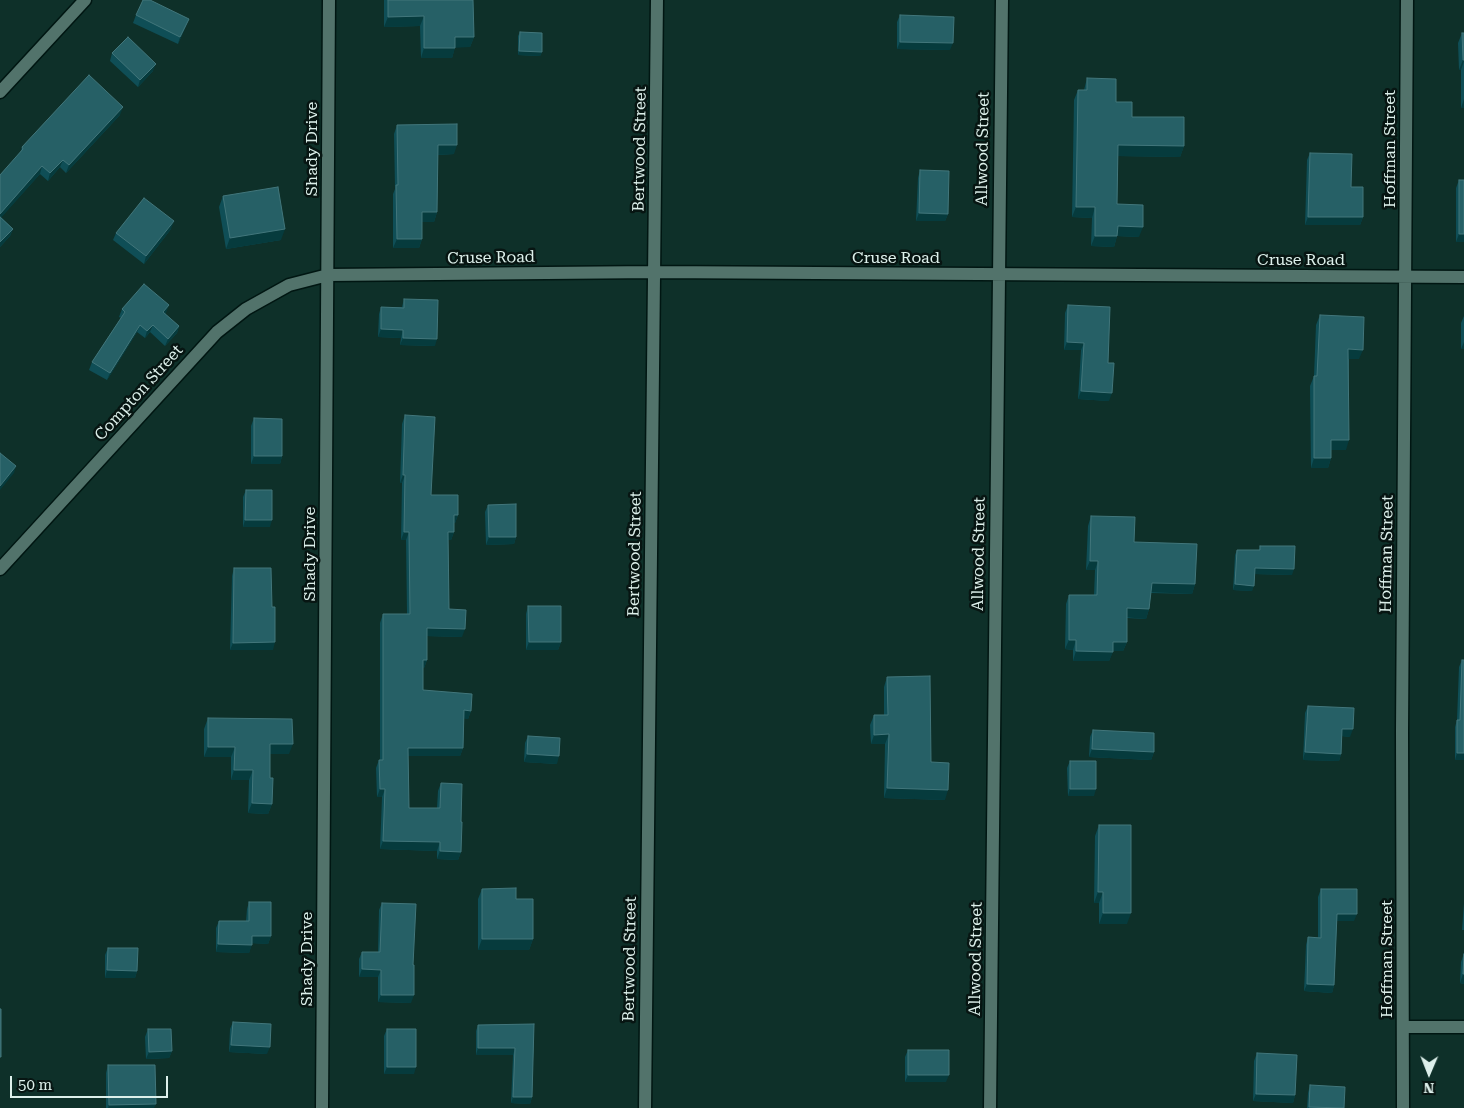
<!DOCTYPE html>
<style>
body{margin:0}
#map{position:relative;width:1464px;height:1108px;overflow:hidden;background:#0e3029;font-family:"Roboto Serif",serif}
canvas{display:block}
.north{position:absolute;left:1404px;top:1048px;width:50px;height:50px;-webkit-text-stroke:4px #071512;paint-order:stroke;rotate:181deg;font-size:14px;font-weight:700;line-height:20px;text-align:center;color:#ddf0eb}
.north::after{content:'';display:block;margin:auto;width:18px;height:22px;background:#ddf0eb;clip-path:polygon(50% 0,100% 100%,50% 72%,0 100%)}
.scale{position:absolute;left:10px;top:1076px;width:158px;height:22px;box-sizing:border-box;border:2px solid #ddf0eb;border-top:0;padding-left:6px;font-size:15px;line-height:18px;white-space:nowrap;color:#ddf0eb;-webkit-text-stroke:4px #071512;paint-order:stroke}
</style>
<div id="map">
<canvas width="1464" height="1108"></canvas>
<div class="north">N</div>
<div class="scale">50 m</div>
</div>
<script>
const ctx = document.querySelector('canvas').getContext('2d');
ctx.lineJoin = 'round';
const shape = rows => new Path2D(rows.map(r => 'M' + r).join(''));
function strokePath(path, color, width, dash) { ctx.strokeStyle = color; ctx.lineWidth = width; ctx.lineCap = dash ? 'butt' : 'round'; ctx.setLineDash(dash || []); ctx.stroke(path); }
function fill(path, color) { ctx.fillStyle = color; ctx.fill(path, 'evenodd'); }
function label(font, color, halo, rows, align = 'center') {
  ctx.font = font + ' "Roboto Serif",serif'; ctx.lineWidth = 5; ctx.setLineDash([]); ctx.textBaseline = 'middle'; ctx.strokeStyle = halo; ctx.fillStyle = color; for (const [text, x, y, turn = 0] of rows) {
    ctx.save(); ctx.translate(x, y); ctx.rotate((+turn || 0) * Math.PI / 180); ctx.textAlign = isNaN(turn) ? turn : align; if (halo) ctx.strokeText(text, 0, 0); ctx.fillText(text, 0, 0); ctx.restore();
  }
}
const street = shape([
 [0,92,85,0],
 [0,569,217,332,246,309,289,285,328,275,655,272,1464,277],
 [1404,1027,1464,1027],
 [322,1108,329,0],
 [645,1108,657,0],
 [990,1108,1002,0],
 [1403,1108,1402,731,1407,0]
]);
strokePath(street, '#001612', 15);
strokePath(street, '#52736b', 12);
fill(shape([
 [384,0,473,0,474,37,470,47,455,47,452,58,421,58,420,26,384,27],
 [136,15,189,19,178,44,133,23],
 [900,15,950,50,897,49,897,22],
 [520,32,542,52,540,56,518,55,518,36],
 [1462,33,1464,33,1464,108,1461,108,1461,70,1459,70,1458,43],
 [112,53,153,71,138,87,110,61],
 [1087,78,1116,102,1132,117,1184,146,1180,157,1118,156,1117,204,1139,237,1117,236,1114,247,1091,246,1092,218,1072,217,1074,100,1078,90,1084,90],
 [120,115,66,173,60,167,48,181,40,174,1,217,13,229,10,236,0,247,0,175,20,153,22,147],
 [397,125,454,154,438,155,437,212,434,222,422,222,422,239,419,248,393,248,393,194,395,189,394,134],
 [1310,153,1351,187,1363,217,1360,225,1305,225,1307,160],
 [920,170,948,214,945,221,916,221,918,178],
 [1459,180,1464,180,1464,242,1456,242,1456,188],
 [223,196,281,240,226,249,219,207],
 [171,229,144,264,113,240,116,233],
 [404,299,435,346,400,345,401,338,378,337,379,314,381,307,402,307],
 [1068,305,1109,401,1078,399,1081,350,1064,350,1065,313],
 [122,309,166,313,165,314,179,326,177,333,165,346,150,332,145,338,137,332,107,380,89,370,92,362,121,318,119,317],
 [1320,315,1359,359,1349,359,1346,450,1331,450,1331,458,1328,468,1311,468,1310,386,1314,376,1316,325],
 [1464,316,1464,349,1461,349,1461,323],
 [405,415,431,495,458,515,455,523,454,523,454,532,451,540,448,540,449,609,462,637,427,636,427,660,424,668,423,668,423,690,471,711,468,719,464,718,463,748,460,756,408,756,409,808,437,808,438,791,441,783,461,822,461,852,458,860,437,859,437,851,380,849,382,797,377,797,376,768,379,760,380,760,380,623,383,614,407,614,406,540,401,540,402,483,400,483,402,424],
 [254,418,282,456,280,464,251,464,251,426],
 [246,490,270,527,243,527,243,497],
 [488,505,516,537,514,544,486,545,485,512],
 [1091,516,1134,542,1195,584,1192,594,1151,593,1149,609,1146,619,1127,618,1127,642,1123,651,1113,651,1109,661,1073,661,1073,650,1065,649,1066,604,1069,595,1094,595,1095,570,1086,570,1088,526],
 [1260,546,1292,575,1255,574,1252,591,1233,590,1235,555,1237,550,1259,550],
 [234,568,273,650,230,650,232,576],
 [528,606,561,642,558,650,526,650,526,614],
 [1462,660,1464,760,1455,760,1455,727,1457,720,1459,667],
 [887,677,931,762,945,800,884,798,885,744,871,744,870,725,874,715,884,715,884,687],
 [1308,706,1350,737,1342,736,1341,754,1339,761,1303,760,1305,713],
 [208,718,289,754,270,754,270,778,272,804,268,814,248,813,249,780,231,780,231,757,204,757,204,729],
 [1093,730,1154,752,1151,760,1089,757,1090,737],
 [528,736,557,764,524,762,525,743],
 [1070,761,1094,796,1068,796,1067,768],
 [1099,825,1127,924,1099,924,1099,903,1094,903,1095,836],
 [482,889,516,899,533,939,529,950,478,950,478,899],
 [1321,889,1354,921,1337,921,1334,985,1332,993,1304,991,1306,945,1308,937,1318,938,1318,897],
 [249,902,271,936,268,944,252,943,249,953,216,952,216,928,219,921,246,921,247,909],
 [382,903,411,1003,378,1002,378,977,359,977,359,959,362,952,378,952,379,910],
 [1464,903,1464,930,1462,930],
 [108,948,137,971,135,978,105,978,105,955],
 [1464,953,1464,984,1460,983,1461,962],
 [233,1022,267,1054,229,1052,230,1029],
 [534,1024,532,1097,530,1104,511,1103,513,1055,476,1055,476,1031,478,1025],
 [148,1029,172,1051,169,1058,146,1059,145,1037],
 [387,1029,414,1074,384,1074,384,1036],
 [908,1050,946,1082,905,1082,905,1057],
 [1257,1053,1295,1095,1293,1103,1253,1101,1254,1061],
 [108,1065,154,1108,106,1108,106,1073],
 [1310,1085,1344,1108,1307,1108,1308,1093]
]), '#0f4e56');
fill(shape([
 [424,16,420,26,384,27,388,17],
 [189,19,186,26,178,44,180,37],
 [455,37,474,37,470,47,451,48],
 [900,42,953,43,950,50,897,49],
 [424,48,455,48,452,58,421,58],
 [519,51,542,52,540,56,518,55],
 [1463,60,1464,60,1464,61,1461,70,1459,70],
 [156,64,153,71,138,87,140,80],
 [1464,99,1464,108,1461,108],
 [123,107,120,115,66,173,69,165],
 [438,145,457,145,454,154,435,155],
 [1118,145,1184,146,1180,157,1114,156],
 [63,160,60,167,48,181,50,173],
 [42,166,40,174,0,219,0,214],
 [1076,207,1095,207,1092,218,1072,217],
 [422,212,437,212,434,222,419,222],
 [919,213,948,214,945,221,916,221],
 [1308,217,1363,217,1360,225,1305,225],
 [174,221,171,229,144,264,146,256],
 [1118,226,1143,227,1139,237,1117,236,1114,247,1091,246,1095,236],
 [13,229,10,236,0,247,0,242],
 [285,229,281,240,226,249,230,238],
 [1459,234,1464,234,1464,242,1456,242],
 [397,239,422,239,419,248,393,248],
 [169,305,166,313,160,319,163,312],
 [140,325,137,332,107,380,110,373],
 [153,325,150,332,145,338,147,331],
 [179,326,177,333,165,346,168,339],
 [381,329,403,330,401,338,378,337],
 [403,338,437,339,435,346,400,345],
 [1067,342,1084,343,1081,350,1064,350],
 [1464,342,1464,349,1461,349],
 [1348,349,1363,350,1359,359,1345,359],
 [1081,391,1112,393,1109,401,1078,399],
 [1331,440,1349,440,1346,450,1328,450],
 [254,456,282,456,280,464,251,464],
 [1314,458,1331,458,1328,468,1311,468],
 [16,466,14,473,0,490,0,486],
 [403,475,405,475,402,483,400,483],
 [454,515,458,515,455,523,451,523],
 [245,520,272,520,270,527,243,527],
 [404,532,409,532,406,540,401,540],
 [448,532,454,532,451,540,445,540],
 [489,537,516,537,514,544,486,545],
 [1090,561,1098,561,1095,570,1086,570],
 [1255,568,1294,569,1292,575,1253,574],
 [1152,583,1195,584,1192,594,1148,592],
 [1235,584,1254,586,1252,591,1233,590],
 [1127,608,1149,609,1146,619,1124,617],
 [427,628,465,629,462,637,424,636],
 [1069,640,1076,640,1073,650,1065,649],
 [275,642,273,650,230,650,233,643],
 [529,642,561,642,558,650,526,650],
 [1113,642,1127,642,1123,651,1110,651],
 [1076,651,1113,652,1109,661,1073,661],
 [423,660,427,660,424,668,420,668],
 [464,710,471,711,468,719,461,718],
 [1342,729,1353,729,1350,737,1340,736],
 [889,734,885,744,871,744,874,735],
 [270,744,293,744,289,754,267,754],
 [208,747,235,747,231,757,204,757],
 [408,748,463,748,460,756,405,756],
 [1092,749,1154,752,1151,760,1089,757],
 [1305,752,1341,754,1339,761,1303,760],
 [1457,753,1464,753,1464,760,1455,760],
 [527,754,559,756,557,764,524,762],
 [234,770,253,770,249,780,231,780],
 [887,788,948,790,945,800,884,798],
 [380,789,385,789,382,797,377,797],
 [1070,789,1096,789,1094,796,1068,796],
 [252,803,272,804,268,814,248,813],
 [383,841,440,842,437,851,380,849],
 [440,851,461,852,458,860,437,859],
 [1098,892,1103,892,1099,903,1094,903],
 [1103,913,1131,913,1127,924,1099,924],
 [1337,914,1357,914,1354,921,1334,921],
 [252,936,271,936,268,944,249,943],
 [482,939,533,939,529,950,478,950],
 [218,944,252,945,249,953,216,952],
 [362,969,381,970,378,977,359,977],
 [107,970,137,971,135,978,105,978],
 [1463,974,1464,974,1464,984,1460,983],
 [1307,984,1334,985,1332,993,1304,991],
 [381,995,414,995,411,1003,378,1002],
 [231,1045,270,1047,267,1054,229,1052],
 [478,1048,515,1048,513,1055,476,1055],
 [172,1051,169,1058,146,1059,149,1052],
 [387,1067,416,1067,414,1074,384,1074],
 [908,1075,949,1075,946,1082,905,1082],
 [1256,1094,1295,1095,1293,1103,1253,1101],
 [513,1097,532,1097,530,1104,511,1103],
 [156,1104,154,1108,108,1108,109,1105]
]), '#063b3d');
const building = shape([
 [143,0,150,0,189,19,180,37,136,15,143,0],
 [388,0,473,0,474,37,455,37,455,48,424,48,424,16,388,17,388,0],
 [900,15,954,17,953,43,900,42,900,15],
 [520,32,542,33,542,52,519,51,520,32],
 [1462,33,1464,33,1464,60,1463,60,1462,33],
 [128,37,156,64,140,80,112,53,128,37],
 [89,75,123,107,69,165,63,160,50,173,42,166,0,214,0,175,23,149,22,147,89,75],
 [1087,78,1116,79,1116,102,1132,102,1132,117,1184,117,1184,146,1118,145,1117,204,1143,205,1143,227,1118,226,1117,236,1095,236,1095,207,1076,207,1078,90,1087,90,1087,78],
 [457,124,457,145,438,145,437,212,422,212,422,239,397,239,396,185,398,185,397,125,457,124],
 [1310,153,1352,154,1351,187,1363,187,1363,217,1308,217,1310,153],
 [920,170,949,171,948,214,919,213,920,170],
 [1459,180,1464,180,1464,234,1459,234,1459,180],
 [278,187,285,229,230,238,223,196,278,187],
 [144,198,174,221,146,256,116,233,144,198],
 [0,217,13,229,0,242,0,217],
 [144,284,169,305,163,312,179,326,168,339,153,325,147,331,140,325,110,373,92,362,125,312,122,309,144,284],
 [404,299,438,300,437,339,403,338,403,330,381,329,381,307,404,308,404,299],
 [1068,305,1110,307,1108,363,1114,363,1112,393,1081,391,1084,343,1067,342,1068,305],
 [1320,315,1364,317,1363,350,1348,349,1349,440,1331,440,1331,458,1314,458,1314,376,1317,376,1320,315],
 [405,415,435,417,431,495,458,495,458,515,454,515,454,532,448,532,449,609,466,610,465,629,427,628,427,660,423,660,423,690,472,694,471,711,464,710,463,748,408,748,409,808,440,808,441,783,462,784,461,822,462,822,461,852,440,851,440,842,383,841,385,789,380,789,379,760,383,760,383,614,410,614,409,532,404,532,405,475,403,475,405,415],
 [254,418,282,419,282,456,254,456,254,418],
 [0,453,16,466,0,486,0,453],
 [246,490,272,490,272,520,245,520,246,490],
 [516,504,516,537,489,537,488,505,516,504],
 [1091,516,1135,517,1134,542,1197,544,1195,584,1152,583,1149,609,1127,608,1127,642,1113,642,1113,652,1076,651,1076,640,1069,640,1069,595,1097,595,1098,561,1090,561,1091,516],
 [1260,546,1295,546,1294,569,1255,568,1254,586,1235,584,1237,550,1260,550,1260,546],
 [234,568,271,568,272,607,275,607,275,642,233,643,234,568],
 [528,606,561,606,561,642,529,642,528,606],
 [1462,660,1464,660,1464,753,1457,753,1457,720,1460,720,1462,660],
 [930,676,931,762,949,763,948,790,887,788,889,734,874,735,874,715,888,715,887,677,930,676],
 [1308,706,1354,708,1353,729,1342,729,1341,754,1305,752,1308,706],
 [208,718,292,719,293,744,270,744,270,778,273,778,272,804,252,803,253,770,234,770,235,747,208,747,208,718],
 [1093,730,1154,733,1154,752,1092,749,1093,730],
 [528,736,560,738,559,756,527,754,528,736],
 [1070,761,1096,761,1096,789,1070,789,1070,761],
 [1099,825,1131,825,1131,913,1103,913,1103,892,1098,892,1099,825],
 [516,888,516,899,533,899,533,939,482,939,482,889,516,888],
 [1321,889,1357,889,1357,914,1337,914,1334,985,1307,984,1308,937,1321,938,1321,889],
 [249,902,271,902,271,936,252,936,252,945,218,944,219,921,249,921,249,902],
 [382,903,416,904,413,965,414,965,414,995,381,995,381,970,362,969,362,952,380,952,382,903],
 [108,948,138,948,137,971,107,970,108,948],
 [1464,954,1464,974,1463,974,1464,954],
 [0,1009,1,1009,1,1057,0,1057,0,1009],
 [233,1022,271,1024,270,1047,231,1045,233,1022],
 [534,1024,532,1097,513,1097,515,1048,478,1048,478,1025,534,1024],
 [148,1029,171,1029,172,1051,149,1052,148,1029],
 [387,1029,416,1029,416,1067,387,1067,387,1029],
 [908,1050,949,1050,949,1075,908,1075,908,1050],
 [1257,1053,1297,1055,1295,1095,1256,1094,1257,1053],
 [108,1065,155,1065,156,1104,109,1105,108,1065],
 [1310,1085,1345,1087,1344,1108,1309,1107,1310,1085]
]);
fill(building, '#266066');
strokePath(building, '#42767b', 1);
label('16px', '#ddf0eb', '#071512', [
 ["Shady Drive",312,149,-90],
 ["Bertwood Street",640,149,-89],
 ["Allwood Street",983,149,-89],
 ["Hoffman Street",1390,149,-90],
 ["Cruse Road",491,258,-1],
 ["Cruse Road",896,258],
 ["Cruse Road",1301,260],
 ["Compton Street",139,393,-48],
 ["Shady Drive",310,554,-90],
 ["Bertwood Street",635,554,-89],
 ["Allwood Street",979,554,-89],
 ["Hoffman Street",1387,554,-89],
 ["Shady Drive",307,959,-90],
 ["Bertwood Street",630,959,-89],
 ["Allwood Street",976,959,-89],
 ["Hoffman Street",1387,959,-90]
]);
</script>
